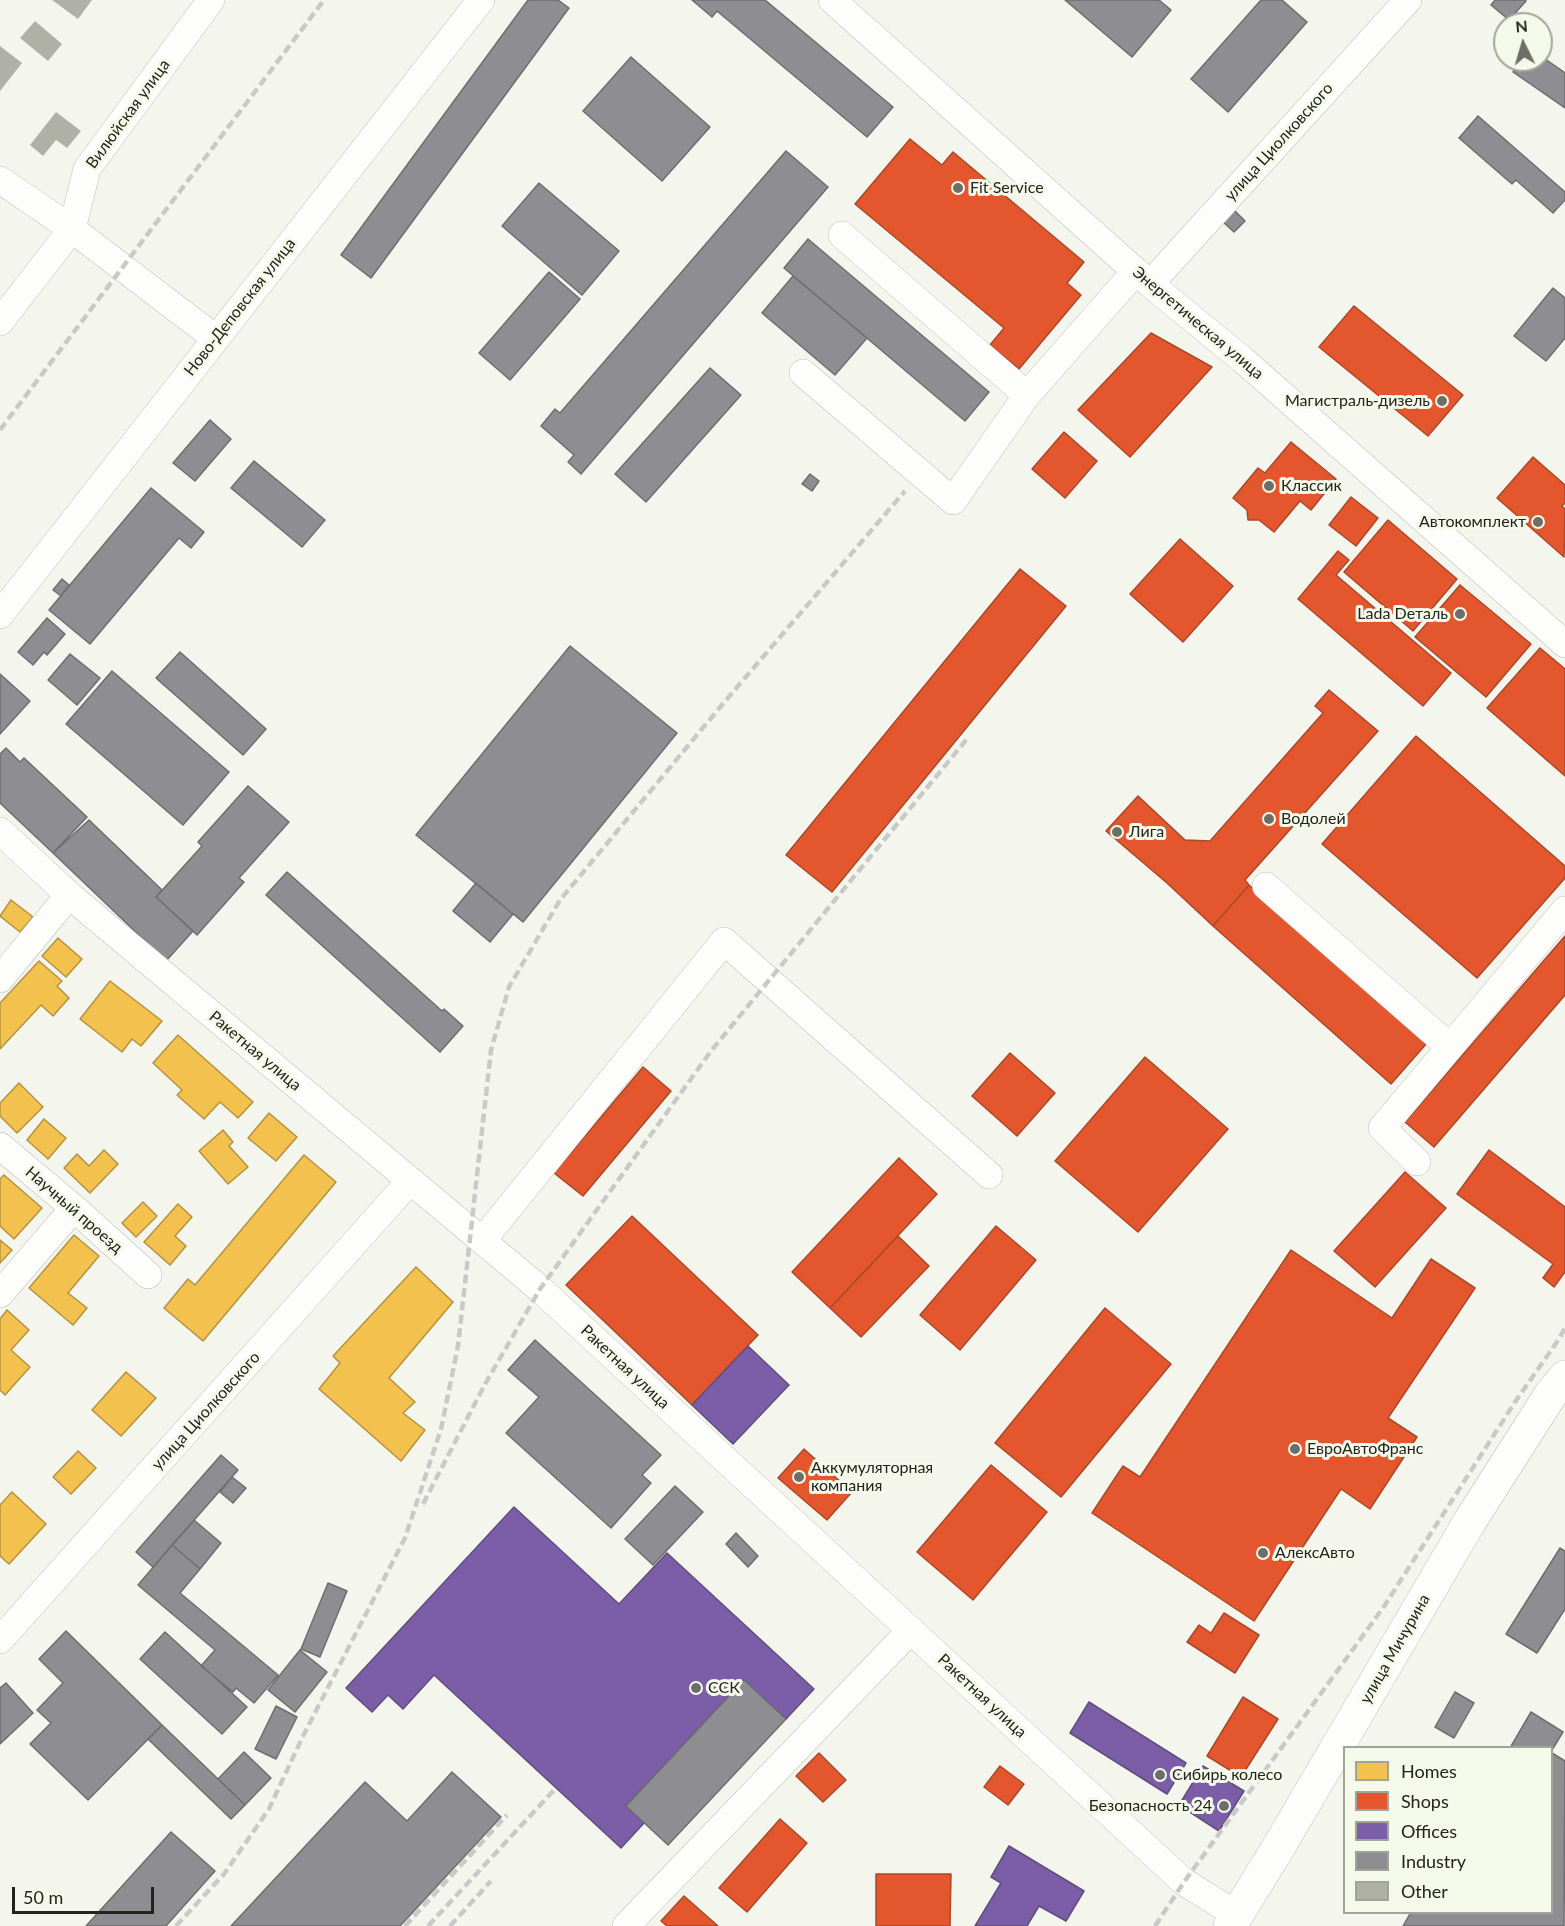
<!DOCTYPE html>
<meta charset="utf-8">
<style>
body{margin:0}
#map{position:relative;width:1565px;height:1926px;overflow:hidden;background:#f4f6ee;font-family:Lato,sans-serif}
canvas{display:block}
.legend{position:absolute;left:1343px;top:1746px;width:210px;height:168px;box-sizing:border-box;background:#f5f9ea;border:2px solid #a1a498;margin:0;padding:8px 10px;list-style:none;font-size:18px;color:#22241e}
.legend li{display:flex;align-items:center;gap:12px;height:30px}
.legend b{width:30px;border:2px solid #a1a498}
.north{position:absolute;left:1493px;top:12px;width:60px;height:60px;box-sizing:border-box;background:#f5f9ea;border:2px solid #a1a498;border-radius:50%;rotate:355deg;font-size:16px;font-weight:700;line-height:24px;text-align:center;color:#22241e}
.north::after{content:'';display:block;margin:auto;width:21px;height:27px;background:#6c6e67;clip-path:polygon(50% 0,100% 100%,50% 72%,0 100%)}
.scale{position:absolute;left:12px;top:1887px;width:142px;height:27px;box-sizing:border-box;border:3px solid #22241e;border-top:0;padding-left:8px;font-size:18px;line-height:21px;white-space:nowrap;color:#22241e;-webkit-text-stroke:4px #f5f9ea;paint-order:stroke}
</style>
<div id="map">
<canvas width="1565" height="1926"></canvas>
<ul class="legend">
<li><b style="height:16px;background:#f2c14e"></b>Homes</li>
<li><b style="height:16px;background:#e4572e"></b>Shops</li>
<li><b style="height:16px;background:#7b5ea7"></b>Offices</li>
<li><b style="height:16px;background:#8d8d92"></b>Industry</li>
<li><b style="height:16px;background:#afb1a7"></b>Other</li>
</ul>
<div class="north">N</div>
<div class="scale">50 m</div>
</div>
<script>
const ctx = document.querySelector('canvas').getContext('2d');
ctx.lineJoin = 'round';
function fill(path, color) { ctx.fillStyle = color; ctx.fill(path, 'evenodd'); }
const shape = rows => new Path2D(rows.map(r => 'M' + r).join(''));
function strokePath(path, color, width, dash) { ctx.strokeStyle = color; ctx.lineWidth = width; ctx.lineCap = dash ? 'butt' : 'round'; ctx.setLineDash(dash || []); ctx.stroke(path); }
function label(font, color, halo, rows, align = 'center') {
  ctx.font = font + ' Lato,sans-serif'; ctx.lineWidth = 6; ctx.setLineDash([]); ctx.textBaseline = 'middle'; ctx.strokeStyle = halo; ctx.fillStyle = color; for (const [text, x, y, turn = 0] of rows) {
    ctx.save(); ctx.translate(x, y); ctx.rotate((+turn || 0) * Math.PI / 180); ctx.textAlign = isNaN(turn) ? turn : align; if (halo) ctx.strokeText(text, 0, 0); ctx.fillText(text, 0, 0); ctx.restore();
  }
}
const homes = shape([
 [11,900,33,917,20,932,0,916,11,900],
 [58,938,82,959,66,977,42,956,58,938],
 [39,961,62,981,57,986,69,998,53,1016,41,1005,0,1049,0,1003,39,961],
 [110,981,162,1021,141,1046,132,1039,122,1052,80,1019,110,981],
 [178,1035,253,1102,238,1118,220,1102,204,1119,177,1095,182,1090,153,1063,178,1035],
 [19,1083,43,1107,17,1133,0,1116,0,1103,19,1083],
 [269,1113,297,1137,276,1161,248,1138,269,1113],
 [44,1119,66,1138,48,1159,27,1140,44,1119],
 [223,1130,233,1142,229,1146,248,1167,228,1184,199,1151,223,1130],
 [104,1150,118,1164,90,1193,64,1168,77,1154,89,1166,104,1150],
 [304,1155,336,1182,203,1341,164,1308,188,1279,195,1285,304,1155],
 [4,1175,42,1208,14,1239,0,1226,0,1179,4,1175],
 [143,1202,157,1216,136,1237,122,1223,143,1202],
 [178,1204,192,1217,175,1236,186,1246,170,1265,144,1242,178,1204],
 [74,1235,99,1256,68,1293,87,1308,73,1325,29,1288,74,1235],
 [0,1240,12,1250,0,1263,0,1240],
 [416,1267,453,1302,389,1378,415,1402,403,1413,425,1430,401,1461,319,1389,340,1363,333,1356,416,1267],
 [7,1310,29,1330,11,1350,30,1367,5,1395,0,1390,0,1319,7,1310],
 [126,1372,156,1398,121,1436,92,1410,126,1372],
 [78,1451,96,1468,71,1494,53,1477,78,1451],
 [12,1492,46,1524,9,1564,0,1556,0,1505,12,1492]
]);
fill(homes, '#f2c14e');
strokePath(homes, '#b49240', 1.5);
const shops = shape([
 [910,139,942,165,953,152,1084,262,1067,283,1081,295,1019,369,990,345,1004,328,855,204,910,139],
 [1354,306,1463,395,1428,436,1319,347,1354,306],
 [1151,333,1212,367,1130,457,1078,410,1151,333],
 [1064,432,1097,461,1065,498,1032,469,1064,432],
 [1291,442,1336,479,1311,510,1300,501,1274,532,1259,520,1248,520,1247,510,1233,498,1258,468,1265,473,1291,442],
 [1533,457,1565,485,1565,503,1562,506,1565,509,1564,557,1497,498,1533,457],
 [1351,497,1378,518,1356,546,1329,525,1351,497],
 [1388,520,1457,579,1413,631,1344,572,1388,520],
 [1180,539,1233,586,1183,642,1130,594,1180,539],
 [1338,551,1349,560,1336,575,1451,673,1423,706,1298,599,1338,551],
 [1020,569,1066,606,832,892,786,855,1020,569],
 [1460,585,1531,644,1486,697,1415,637,1460,585],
 [1540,648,1565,669,1565,776,1487,708,1540,648],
 [1329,690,1378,731,1245,880,1249,885,1213,926,1167,883,1106,831,1138,796,1185,840,1210,841,1323,713,1315,706,1329,690],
 [1416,736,1565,866,1565,878,1477,978,1322,844,1416,736],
 [1249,885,1427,1043,1391,1084,1213,926,1249,885],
 [1565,936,1565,995,1434,1147,1405,1122,1565,936],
 [1010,1053,1055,1093,1017,1136,972,1096,1010,1053],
 [1145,1057,1228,1129,1138,1232,1055,1161,1145,1057],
 [643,1067,671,1091,583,1196,554,1173,643,1067],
 [1489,1150,1565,1207,1565,1272,1554,1287,1543,1278,1553,1264,1457,1194,1489,1150],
 [899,1158,937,1194,830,1308,792,1272,899,1158],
 [1405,1172,1446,1208,1375,1287,1334,1251,1405,1172],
 [632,1216,758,1335,692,1405,566,1285,632,1216],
 [996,1226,1036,1260,960,1350,920,1315,996,1226],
 [898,1236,929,1266,861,1337,830,1308,898,1236],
 [1291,1250,1392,1318,1431,1259,1475,1288,1388,1418,1417,1437,1370,1509,1341,1489,1254,1621,1092,1513,1123,1466,1140,1477,1291,1250],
 [1105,1308,1171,1364,1061,1497,995,1443,1105,1308],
 [804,1449,852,1492,827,1520,778,1478,804,1449],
 [991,1465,1047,1512,973,1600,917,1552,991,1465],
 [1224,1613,1259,1635,1235,1673,1187,1642,1199,1625,1211,1633,1224,1613],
 [1243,1697,1278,1719,1241,1777,1207,1756,1243,1697],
 [819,1753,846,1780,823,1802,796,1776,819,1753],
 [1000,1766,1024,1784,1008,1805,984,1787,1000,1766],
 [780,1819,807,1843,747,1912,719,1888,780,1819],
 [876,1874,951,1874,950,1926,876,1926,876,1874],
 [684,1896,718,1926,667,1926,661,1921,684,1896]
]);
fill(shops, '#e4572e');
strokePath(shops, '#aa4829', 1.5);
const offices = shape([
 [748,1346,789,1385,733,1444,692,1405,748,1346],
 [514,1507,619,1604,667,1553,814,1689,786,1719,744,1680,626,1806,644,1823,621,1848,434,1675,403,1709,388,1695,372,1712,346,1688,514,1507],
 [1089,1702,1186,1763,1167,1794,1070,1733,1089,1702],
 [1203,1766,1244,1791,1219,1831,1179,1805,1203,1766],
 [1009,1846,1084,1891,1066,1921,1039,1906,1027,1926,975,1926,1001,1883,991,1877,1009,1846]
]);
fill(offices, '#7b5ea7');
strokePath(offices, '#604d7e', 1.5);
const industry = shape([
 [528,0,558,0,569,8,371,278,341,255,528,0],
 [692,0,765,0,893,107,867,137,717,11,712,17,692,0],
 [1065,0,1159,0,1171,10,1132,57,1065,0],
 [1261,0,1282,0,1307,22,1228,112,1191,79,1261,0],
 [1495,0,1525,0,1526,1,1509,20,1491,5,1495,0],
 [1541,56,1565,73,1565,108,1513,72,1521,60,1541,60,1541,56],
 [631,57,710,127,662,181,583,111,631,57],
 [1478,116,1565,192,1565,200,1553,213,1516,180,1512,184,1459,138,1478,116],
 [786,151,828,187,581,474,568,462,574,455,541,426,555,409,560,413,786,151],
 [539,183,619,251,582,295,502,226,539,183],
 [1233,209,1245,221,1234,232,1222,221,1233,209],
 [808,239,989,392,965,421,784,268,808,239],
 [549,272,580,299,510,380,479,353,549,272],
 [793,276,867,338,835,375,762,313,793,276],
 [1553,288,1565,298,1565,338,1546,361,1514,336,1553,288],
 [710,368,741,395,646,502,615,474,710,368],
 [210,420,231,439,195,481,173,463,210,420],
 [254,461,325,520,302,547,231,488,254,461],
 [810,474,819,481,812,491,802,484,810,474],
 [151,488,204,532,191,548,179,538,90,644,49,610,151,488],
 [62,579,69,585,61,596,53,590,62,579],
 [47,618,65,634,47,655,44,652,33,665,18,652,47,618],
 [570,646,677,733,523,922,416,835,570,646],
 [180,652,266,729,243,755,156,678,180,652],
 [70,654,100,678,77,705,48,680,70,654],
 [112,671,229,772,183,825,66,724,112,671],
 [0,674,30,701,0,734,0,674],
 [6,748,20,762,24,758,87,817,53,853,0,803,0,754,6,748],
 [248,786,289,822,239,878,244,882,197,935,156,897,202,846,198,842,248,786],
 [89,820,162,890,156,897,193,931,166,961,53,853,89,820],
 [287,872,442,1011,444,1009,463,1026,440,1052,266,895,287,872],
 [476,883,513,914,490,942,453,911,476,883],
 [535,1340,661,1455,642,1475,651,1483,611,1528,506,1433,539,1397,508,1370,535,1340],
 [221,1455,238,1470,153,1567,136,1552,221,1455],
 [232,1477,246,1488,233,1503,220,1492,232,1477],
 [675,1486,703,1512,653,1565,625,1539,675,1486],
 [194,1520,221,1543,200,1569,172,1545,194,1520],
 [736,1533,758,1556,748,1567,726,1544,736,1533],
 [172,1545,200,1569,180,1593,278,1675,254,1703,236,1688,233,1692,201,1666,215,1650,138,1585,172,1545],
 [1560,1548,1565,1551,1565,1609,1537,1653,1506,1634,1560,1548],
 [328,1583,347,1591,320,1657,301,1649,328,1583],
 [66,1631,162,1725,88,1800,30,1744,51,1723,37,1710,63,1683,39,1659,66,1631],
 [165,1632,247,1707,222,1734,140,1659,165,1632],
 [300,1650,327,1672,295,1712,268,1690,300,1650],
 [744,1680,786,1719,668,1845,626,1806,744,1680],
 [6,1683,33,1713,0,1744,0,1688,6,1683],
 [1455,1692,1474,1703,1454,1738,1435,1727,1455,1692],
 [276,1706,297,1717,276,1759,255,1749,276,1706],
 [1531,1712,1563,1732,1552,1750,1552,1748,1510,1748,1531,1712],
 [162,1725,245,1805,231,1819,148,1739,162,1725],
 [244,1752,271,1778,245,1805,218,1779,244,1752],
 [1552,1753,1565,1761,1564,1926,1403,1926,1411,1912,1552,1912,1552,1753],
 [452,1772,501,1817,400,1926,231,1926,365,1782,407,1821,452,1772],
 [171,1832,215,1871,166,1926,86,1926,171,1832]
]);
fill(industry, '#8d8d92');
strokePath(industry, '#6d6e6f', 1.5);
fill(shape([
 [52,0,92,0,78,19],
 [35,21,62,44,48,61,20,38],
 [0,46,22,63,0,91],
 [56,112,81,131,67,148,56,140,43,156,30,145]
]), '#afb1a7');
const minor = shape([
 [832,0,1150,284,1243,360,1565,644],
 [0,180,72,229,215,338],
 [842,235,1027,395,1136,271],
 [1150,284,1408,0],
 [0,322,72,229,87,169,211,0],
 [803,373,953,501,1027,395],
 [0,615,481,0],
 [0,831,69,895,540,1289,1184,1882,1237,1915],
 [1266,886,1450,1047],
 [0,979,69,895],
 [0,1146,74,1208,148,1275],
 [1417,1162,1382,1128,1565,910],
 [482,1241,724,941,989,1175],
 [0,1294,74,1208],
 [0,1640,410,1181],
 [626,1926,911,1630]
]);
const major = shape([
 [1230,1926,1278,1848,1470,1521,1551,1394,1565,1377]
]);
strokePath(minor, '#bfc0ba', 28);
strokePath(major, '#bfc0ba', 34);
strokePath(minor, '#fdfefc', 27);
strokePath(major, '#fdfefc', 33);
strokePath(shape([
 [0,430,324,0],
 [423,1504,484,1386,540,1289,711,1051,967,739],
 [176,1926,224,1874,269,1809,303,1736,405,1538,441,1429,458,1346,491,1050,509,987,560,900,721,706,905,491],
 [405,1926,507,1815],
 [428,1926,556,1788],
 [450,1926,491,1881],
 [1155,1926,1184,1882,1383,1608,1515,1402,1559,1339,1565,1328]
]), '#c9cac7', 4.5, [9, 4.5]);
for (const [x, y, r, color] of [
 [958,188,6,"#6c6e67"],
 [1442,401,6,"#6c6e67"],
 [1269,486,6,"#6c6e67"],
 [1538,522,6,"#6c6e67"],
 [1460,614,6,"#6c6e67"],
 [1269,819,6,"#6c6e67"],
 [1117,832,6,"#6c6e67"],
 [1295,1449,6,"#6c6e67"],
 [799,1477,6,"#6c6e67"],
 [1263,1553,6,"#6c6e67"],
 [696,1688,6,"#6c6e67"],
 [1160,1775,6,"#6c6e67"],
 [1224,1806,6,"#6c6e67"]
]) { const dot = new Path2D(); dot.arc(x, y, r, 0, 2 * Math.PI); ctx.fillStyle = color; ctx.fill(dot); strokePath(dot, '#f5f9ea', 2); }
label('16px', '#22241e', '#f5f9ea', [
 ["Вилюйская улица",128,114,-54],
 ["улица Циолковского",1279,142,-48],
 ["Ново-Деповская улица",240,307,-52],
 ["Энергетическая улица",1198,323,40],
 ["Ракетная улица",255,1051,40],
 ["Научный проезд",74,1210,41],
 ["Ракетная улица",625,1367,43],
 ["улица Циолковского",206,1411,-48],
 ["улица Мичурина",1395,1649,-60],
 ["Ракетная улица",982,1696,43]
]);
label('16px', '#22241e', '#f5f9ea', [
 ["Fit Service",970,188],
 ["Магистраль-дизель",1430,401,"right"],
 ["Классик",1281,486],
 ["Автокомплект",1526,522,"right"],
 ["Lada Dеталь",1448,614,"right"],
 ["Водолей",1281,819],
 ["Лига",1129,832],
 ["ЕвроАвтоФранс",1307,1449],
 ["Аккумуляторная",811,1468],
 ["компания",811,1486],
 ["АлексАвто",1275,1553],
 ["ССК",708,1688],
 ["Сибирь колесо",1172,1775],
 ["Безопасность 24",1212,1806,"right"]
], 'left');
</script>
